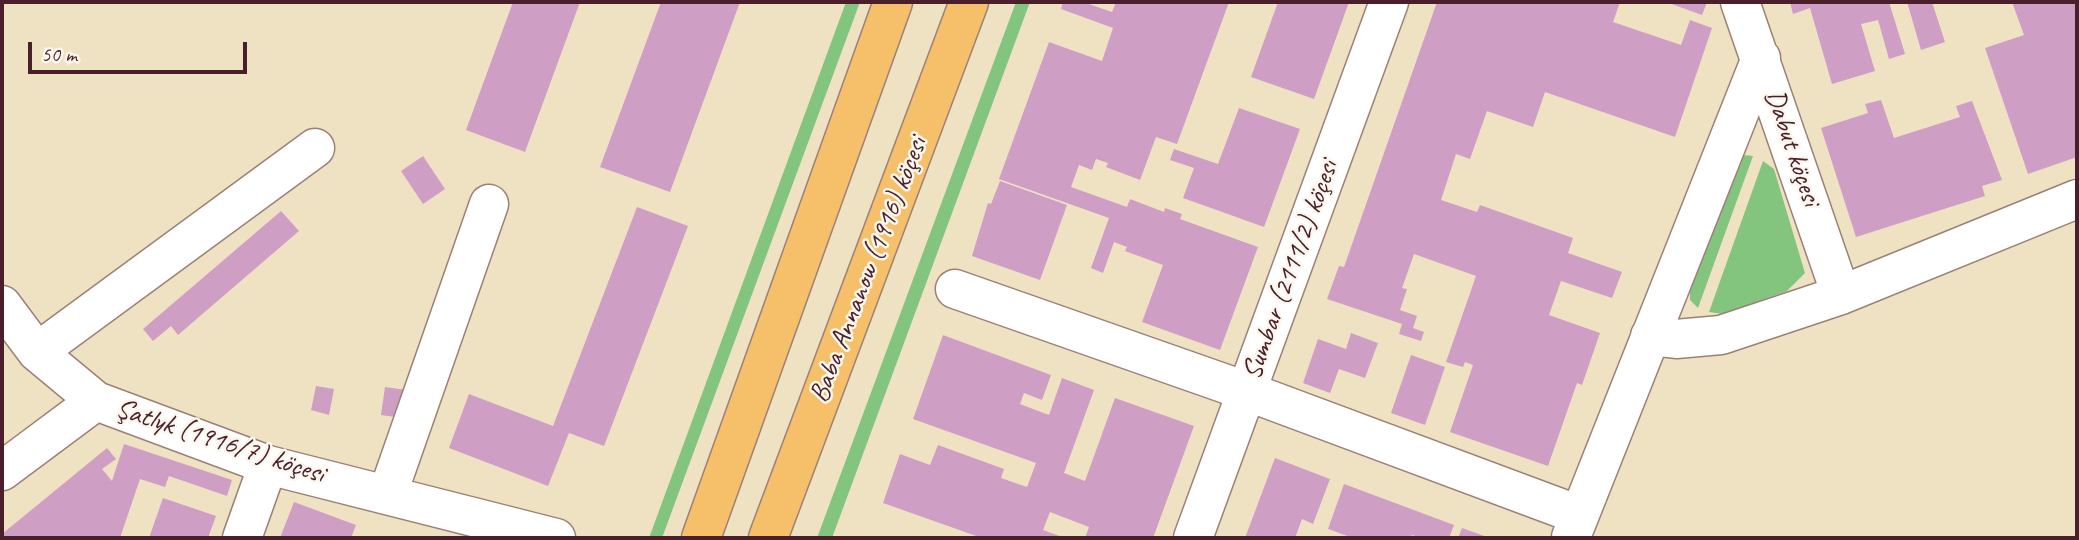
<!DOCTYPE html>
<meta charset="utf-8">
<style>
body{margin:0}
#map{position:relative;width:2079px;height:540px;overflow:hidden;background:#efe2c3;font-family:Caveat,sans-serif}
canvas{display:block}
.frame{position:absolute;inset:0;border:4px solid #4a1f2b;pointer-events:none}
.scale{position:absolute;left:28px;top:42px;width:219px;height:32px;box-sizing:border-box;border:4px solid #4a1f2b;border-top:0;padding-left:9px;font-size:21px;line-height:24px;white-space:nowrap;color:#4a1f2b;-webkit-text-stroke:5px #fbf7ec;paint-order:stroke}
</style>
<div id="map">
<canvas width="2079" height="540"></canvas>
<div class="frame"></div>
<div class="scale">50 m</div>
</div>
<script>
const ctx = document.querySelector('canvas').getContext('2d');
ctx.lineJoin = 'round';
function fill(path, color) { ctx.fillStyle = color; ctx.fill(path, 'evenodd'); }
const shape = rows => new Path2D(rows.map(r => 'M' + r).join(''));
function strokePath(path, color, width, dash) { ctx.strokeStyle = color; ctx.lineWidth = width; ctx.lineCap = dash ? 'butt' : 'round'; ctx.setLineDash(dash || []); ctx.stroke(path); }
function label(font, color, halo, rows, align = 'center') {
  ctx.font = font + ' Caveat,sans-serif'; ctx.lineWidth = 5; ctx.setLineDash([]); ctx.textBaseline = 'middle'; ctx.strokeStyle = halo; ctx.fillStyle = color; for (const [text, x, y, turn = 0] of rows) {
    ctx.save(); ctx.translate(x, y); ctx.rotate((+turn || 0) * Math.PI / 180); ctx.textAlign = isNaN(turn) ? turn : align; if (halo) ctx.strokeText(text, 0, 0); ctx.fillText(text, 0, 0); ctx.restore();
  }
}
fill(shape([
 [846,2,860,2,662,538,649,538],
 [1016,2,1030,2,832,538,817,538],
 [1743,155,1753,156,1698,308,1690,300,1690,290,1737,160],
 [1763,161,1774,169,1805,273,1787,291,1723,314,1709,312]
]), '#83c57e');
fill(shape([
 [513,2,580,2,525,152,466,130],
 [661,2,740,2,670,192,600,167],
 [1063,2,1083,2,1112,12,1116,2,1229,2,1177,144,1156,137,1140,180,1106,167,1108,163,1096,159,1092,170,1079,165,1071,187,1127,207,1130,199,1164,212,1165,208,1182,214,1180,219,1258,247,1220,350,1142,322,1163,265,1125,251,1127,247,1114,242,1103,273,1091,268,1109,218,999,179,1049,42,1102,61,1113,28,1061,9],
 [1278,2,1349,2,1314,99,1251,77],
 [1437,2,1620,2,1613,22,1681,45,1690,20,1712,28,1675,137,1545,92,1533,127,1487,111,1470,159,1456,154,1441,200,1477,212,1480,205,1573,238,1568,253,1622,272,1612,298,1561,281,1549,315,1600,333,1582,385,1577,383,1548,466,1450,432,1473,365,1465,362,1463,367,1446,362,1476,276,1414,254,1402,288,1407,289,1400,310,1417,316,1413,328,1424,332,1421,341,1399,334,1402,324,1327,299,1339,266,1344,267],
 [1666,2,1705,2,1706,5,1702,15],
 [1790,2,1889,2,1905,54,1889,59,1878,20,1861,24,1875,71,1832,84,1810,8,1793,14],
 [1907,2,1932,2,1945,42,1921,50],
 [2012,2,2077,2,2077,157,2028,174,1985,48,2024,35],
 [1881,100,1894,138,1960,117,1956,106,1972,101,2002,180,1982,186,1985,196,1856,237,1821,128,1868,113,1865,104],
 [1239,108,1300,129,1264,227,1183,198,1194,168,1170,160,1174,149,1218,164],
 [423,156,445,189,423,204,401,171],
 [1000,181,1067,205,1040,280,972,256,988,203,991,204],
 [637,207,688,226,604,446,569,433,548,486,449,448,469,394,553,426],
 [281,211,299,231,178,335,171,326,153,341,143,329],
 [1351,333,1378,343,1365,378,1339,369,1330,393,1303,383,1318,339,1346,349],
 [943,335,1051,375,1042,400,1024,393,1020,404,1049,415,1062,378,1094,390,1064,473,1085,481,1115,398,1194,426,1153,538,1085,538,1089,527,1050,512,1043,530,1065,538,982,538,883,503,900,454,930,465,938,445,1004,469,1001,478,1027,487,1036,463,913,419],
 [1411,355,1445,367,1425,425,1391,413],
 [316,386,334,389,329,415,311,410],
 [385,387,414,391,409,419,381,415],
 [124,444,232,480,227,496,169,476,165,487,140,479,120,538,2,538,2,534,107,448,116,459,102,469,112,481],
 [1275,458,1330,479,1313,524,1302,519,1295,538,1245,538],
 [1344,484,1454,525,1449,538,1421,538,1412,535,1410,538,1353,538,1328,529],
 [163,498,216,516,208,538,149,538],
 [294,502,356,525,351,538,280,538],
 [1462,528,1490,538,1458,538]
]), '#cf9ec5');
const minor = shape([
 [1740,2,1841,295],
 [955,289,1246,391,1579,515],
 [2,305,37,352,96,401,268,465,556,538],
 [1650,336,1676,339,1721,335,1841,295,2077,199],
 [37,352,315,148],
 [2,471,96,401],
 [388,493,489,204],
 [1571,537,1761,58],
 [242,538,268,465],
 [1193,538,1389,2]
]);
const major = shape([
 [701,538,893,2],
 [768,538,969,2]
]);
strokePath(minor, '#9c8077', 41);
strokePath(major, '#9c8077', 41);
strokePath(minor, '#fff', 38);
strokePath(major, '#f6c06b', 38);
label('28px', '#4a1f2b', '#fbf7ec', [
 ["Dabut köçesi",1792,148,71],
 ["Baba Annanow (1916) köçesi",869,270,-69],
 ["Sumbar (2111/2) köçesi",1291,270,-70],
 ["Şatlyk (1916/7) köçesi",220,442,18]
]);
</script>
